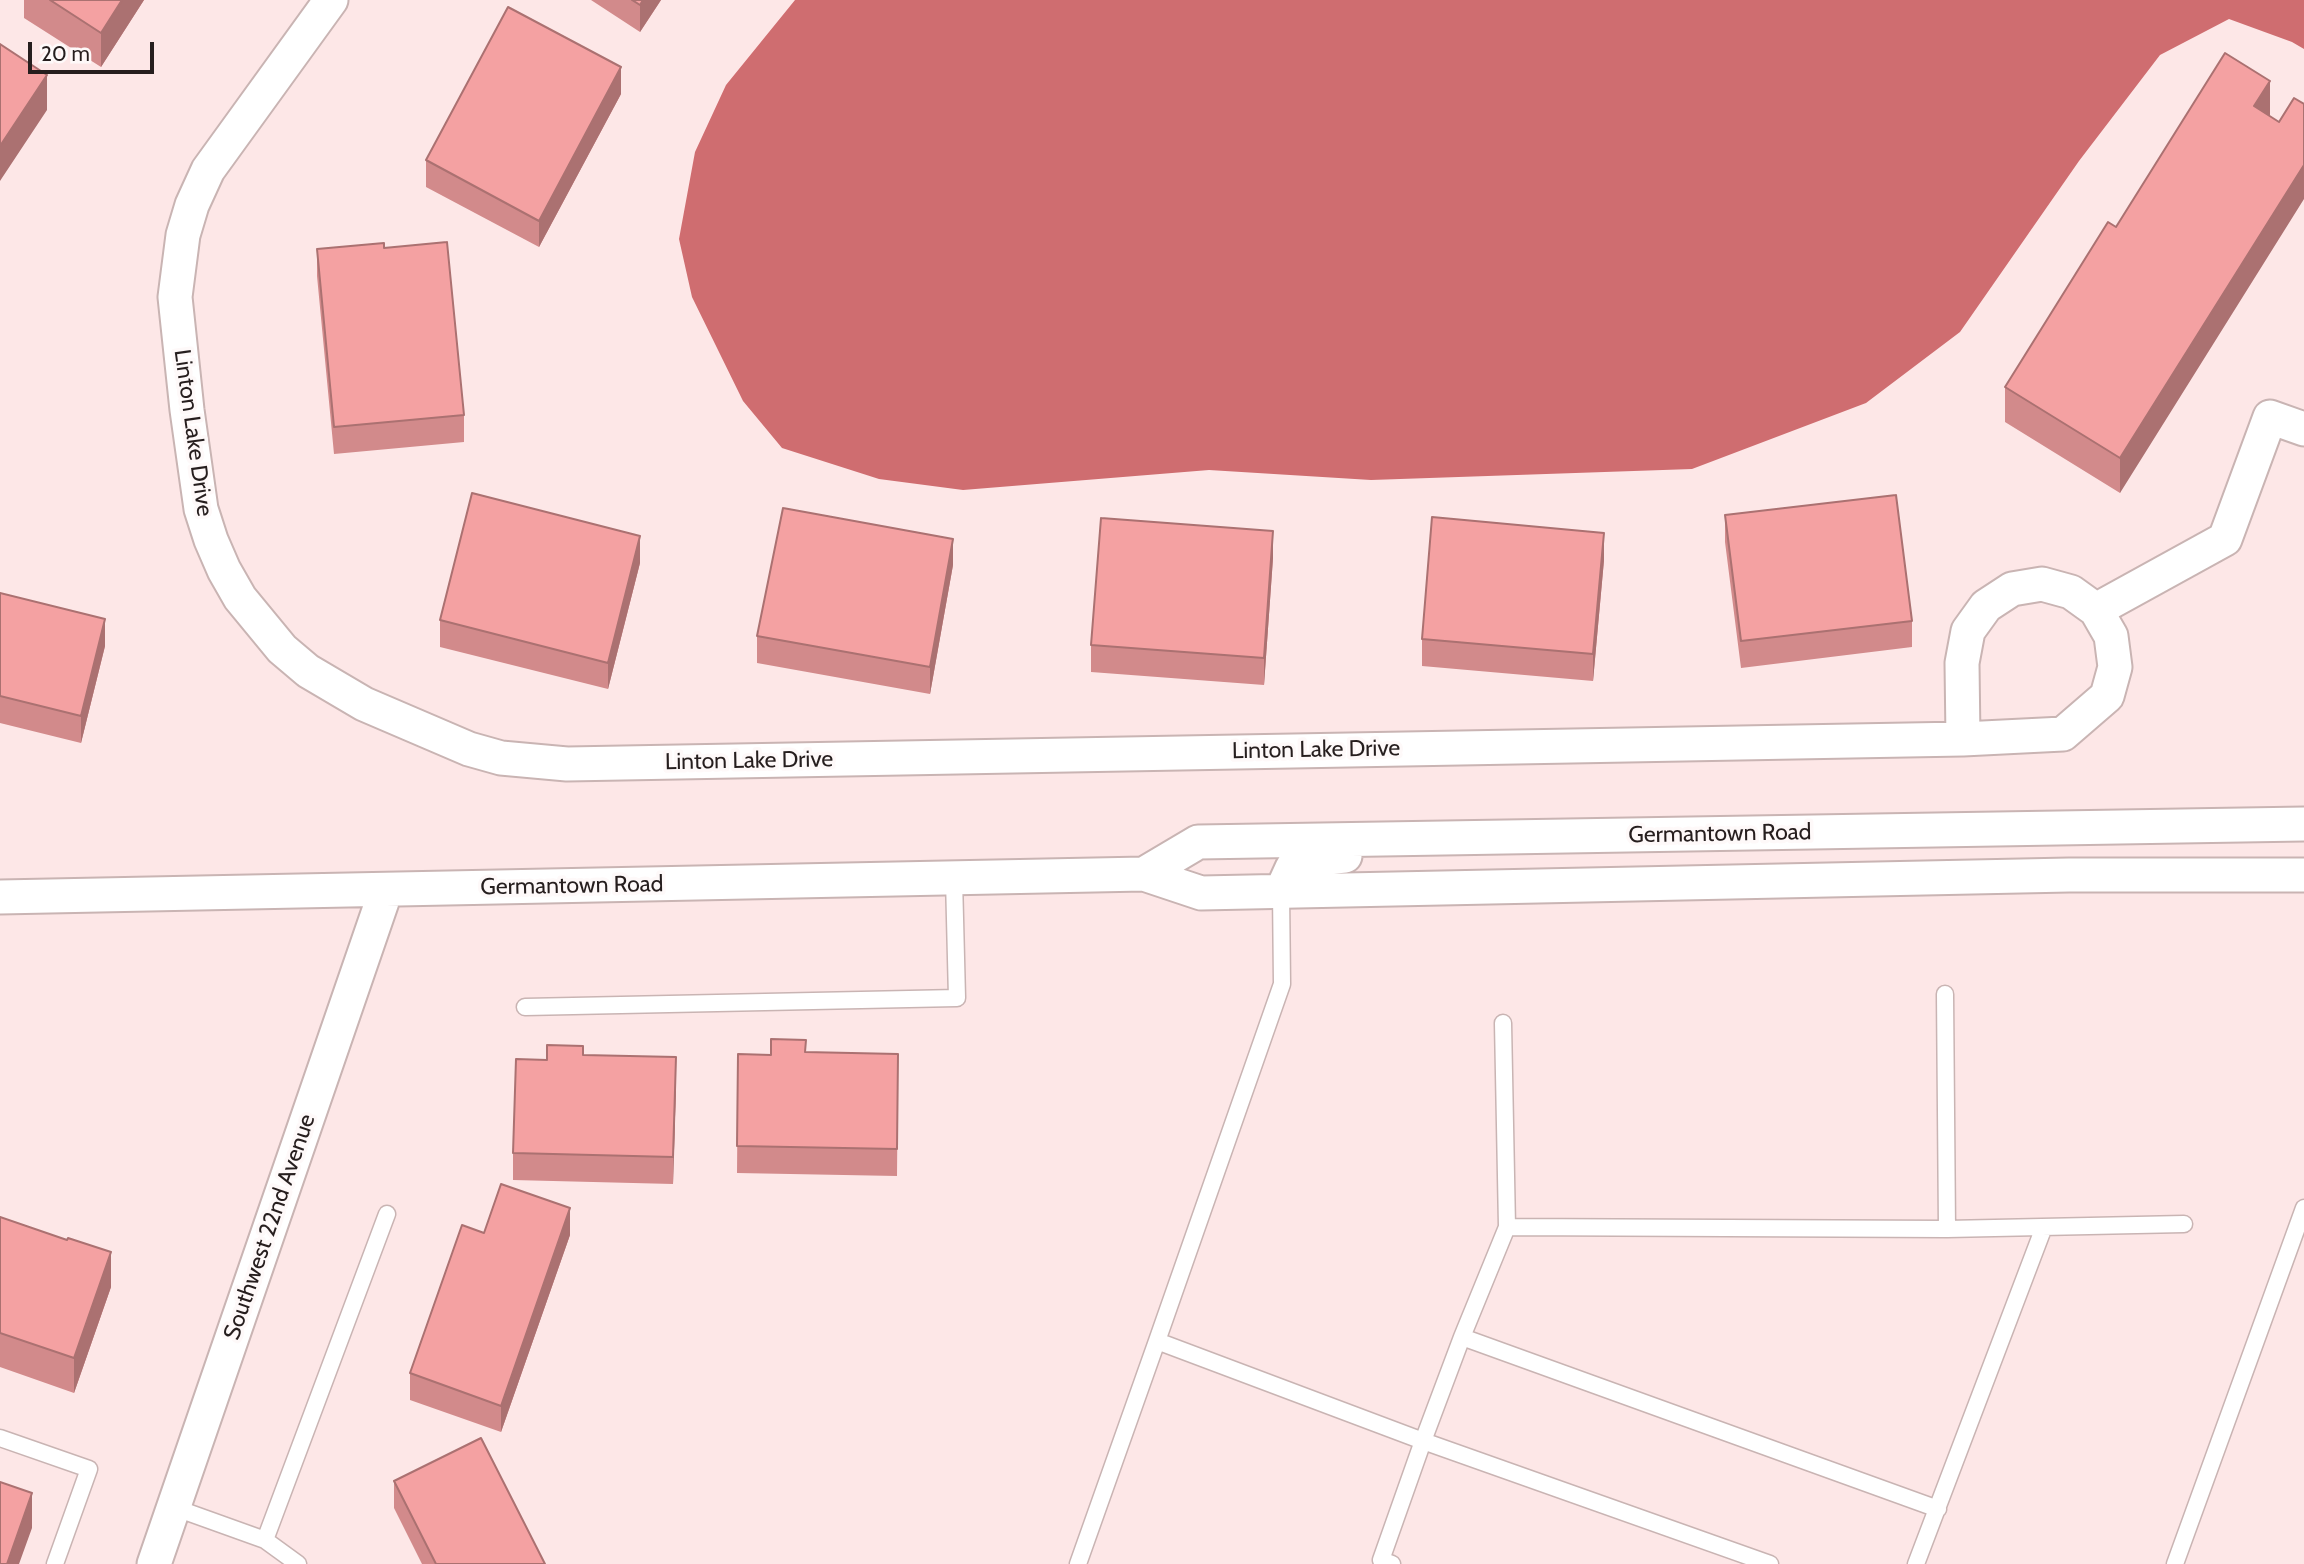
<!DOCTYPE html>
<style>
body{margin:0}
#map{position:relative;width:2304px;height:1564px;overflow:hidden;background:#fde7e7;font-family:Cabin,sans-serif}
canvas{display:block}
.scale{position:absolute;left:28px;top:42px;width:126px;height:32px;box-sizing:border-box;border:4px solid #261e1e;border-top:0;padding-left:9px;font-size:21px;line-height:24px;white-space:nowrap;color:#261e1e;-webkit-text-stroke:5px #fef9f9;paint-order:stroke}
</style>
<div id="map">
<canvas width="2304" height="1564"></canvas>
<div class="scale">20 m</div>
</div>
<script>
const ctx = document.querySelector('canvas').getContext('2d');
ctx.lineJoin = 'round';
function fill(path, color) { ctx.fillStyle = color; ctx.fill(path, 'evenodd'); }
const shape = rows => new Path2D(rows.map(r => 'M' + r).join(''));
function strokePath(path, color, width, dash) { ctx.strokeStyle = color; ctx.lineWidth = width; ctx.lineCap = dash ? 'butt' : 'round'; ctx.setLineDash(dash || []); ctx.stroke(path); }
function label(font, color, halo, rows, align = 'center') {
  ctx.font = font + ' Cabin,sans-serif'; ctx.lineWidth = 7; ctx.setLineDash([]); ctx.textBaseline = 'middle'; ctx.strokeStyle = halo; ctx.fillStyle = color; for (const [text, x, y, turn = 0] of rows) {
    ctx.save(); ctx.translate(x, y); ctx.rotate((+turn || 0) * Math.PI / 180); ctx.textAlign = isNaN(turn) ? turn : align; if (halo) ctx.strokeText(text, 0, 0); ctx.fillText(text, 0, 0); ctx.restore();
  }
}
fill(shape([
 [795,0,2304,0,2304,49,2292,42,2229,19,2160,55,2079,161,1960,332,1866,403,1692,469,1371,480,1209,470,963,490,879,479,782,448,743,401,692,297,679,239,695,152,726,85]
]), '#cf6d70');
const service = shape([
 [1281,892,1282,984,1157,1341,1423,1441,1381,1560,1392,1564],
 [1945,994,1947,1229],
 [525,1007,957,998,954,879],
 [1503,1023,1507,1227],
 [1462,1337,1938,1509],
 [0,1438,89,1469,55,1564],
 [173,1507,265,1540,298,1564],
 [265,1540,387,1214],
 [1078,1564,1157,1341],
 [1770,1564,1423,1441,1462,1337,1507,1227,1947,1229,2184,1224],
 [1916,1564,2044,1227],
 [2175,1564,2304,1208]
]);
const minor = shape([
 [331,0,208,170,192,205,183,235,175,297,187,410,201,509,211,540,224,570,240,598,282,649,308,671,364,704,469,749,501,758,567,764,1963,739,2063,734,2107,696,2115,667,2111,636,2096,610,2071,592,2042,584,2012,589,1986,606,1968,631,1962,663,1963,739],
 [2096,610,2225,539,2270,417,2304,429],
 [1144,874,1198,842,2304,824],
 [1281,892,1292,868,1314,859,1345,856],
 [0,897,1144,874,1201,893,2069,875,2304,875],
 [154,1564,386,890]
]);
strokePath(service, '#c9b4b3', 19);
strokePath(minor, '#c9b4b3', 37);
strokePath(service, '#fff', 16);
strokePath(minor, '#fff', 33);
fill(shape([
 [24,0,144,0,101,67,24,18],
 [591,0,661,0,640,32],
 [2225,53,2120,493,2005,422,2005,387,2116,227],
 [621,94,539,247,426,187,426,160],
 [384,248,464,415,464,442,334,454,317,276,317,249],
 [1725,515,1912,621,1912,647,1741,668,1725,542],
 [1273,558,1264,685,1091,672,1091,645],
 [1604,560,1593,681,1422,666,1422,639],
 [640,563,608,689,440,647,440,620],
 [953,565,930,694,757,663,757,636],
 [0,593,105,646,81,743,0,723],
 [806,1052,898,1054,897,1176,737,1173,738,1054,771,1055],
 [583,1055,676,1084,673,1184,513,1180,513,1153,547,1060],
 [0,1217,111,1287,74,1393,0,1367],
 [484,1233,570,1235,501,1432,410,1400,410,1373],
 [394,1481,545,1564,422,1564,394,1508]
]), '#d28a8b');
fill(shape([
 [122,0,144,0,101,67,101,33],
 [643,0,661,0,640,32,640,5],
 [621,67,621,94,539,247,539,221],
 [47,75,47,110,0,181,0,146],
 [2270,81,2270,116,2254,106],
 [2304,165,2304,199,2120,493,2120,458],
 [1273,531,1273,558,1264,685,1264,658],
 [1604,533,1604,560,1593,681,1593,654],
 [640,536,640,563,608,689,608,663],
 [953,539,953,565,930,694,930,667],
 [105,619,105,646,81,743,81,716],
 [676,1057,676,1084,673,1184,673,1157],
 [570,1208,570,1235,501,1432,501,1406],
 [111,1252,111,1287,74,1393,74,1358],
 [32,1493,32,1528,19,1564,7,1564]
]), '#ab7171');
const building = shape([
 [50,0,122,0,101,33,50,0],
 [632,0,643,0,640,5,632,0],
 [508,7,621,67,539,221,426,160,508,7],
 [0,44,47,75,0,146,0,44],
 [2225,53,2270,81,2254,106,2279,122,2294,98,2304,104,2304,165,2120,458,2005,387,2108,222,2116,227,2225,53],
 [447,242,464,415,334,427,317,249,384,243,384,248,447,242],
 [472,493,640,536,608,663,440,620,472,493],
 [1896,495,1912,621,1741,641,1725,515,1896,495],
 [783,508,953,539,930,667,757,636,783,508],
 [1432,517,1604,533,1593,654,1422,639,1432,517],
 [1101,518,1273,531,1264,658,1091,645,1101,518],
 [0,593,105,619,81,716,0,696,0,593],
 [771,1039,806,1040,805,1052,898,1054,897,1149,737,1146,738,1054,771,1055,771,1039],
 [547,1045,583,1046,583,1055,676,1057,673,1157,513,1153,516,1059,547,1060,547,1045],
 [501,1184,570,1208,501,1406,410,1373,462,1225,484,1233,501,1184],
 [0,1217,67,1240,68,1238,111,1252,74,1358,0,1333,0,1217],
 [481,1438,545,1564,436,1564,394,1481,481,1438],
 [0,1482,32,1493,7,1564,0,1564,0,1482]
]);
fill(building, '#f4a1a2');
strokePath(building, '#ab7171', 2);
label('23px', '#261e1e', '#fef9f9', [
 ["Linton Lake Drive",193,433,82],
 ["Linton Lake Drive",1316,750,-1],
 ["Linton Lake Drive",749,761,-1],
 ["Germantown Road",1720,834,-1],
 ["Germantown Road",572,886,-1],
 ["Southwest 22nd Avenue",270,1227,-71]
]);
</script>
